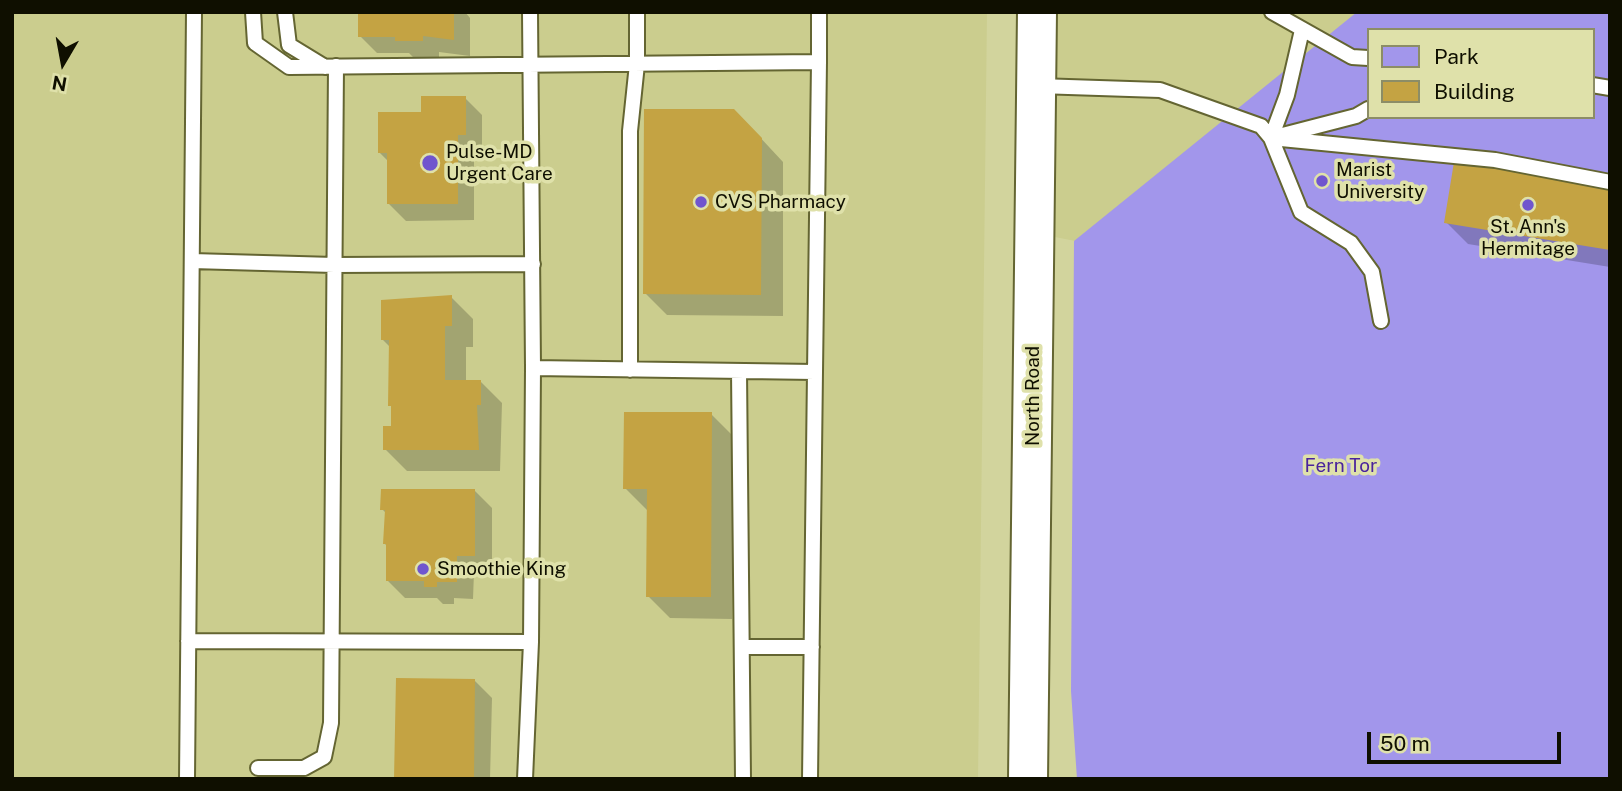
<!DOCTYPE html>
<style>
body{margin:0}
#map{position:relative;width:1622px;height:791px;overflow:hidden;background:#d2d49d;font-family:"Public Sans",sans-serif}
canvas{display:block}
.frame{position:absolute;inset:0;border:14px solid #0f0f00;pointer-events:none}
.legend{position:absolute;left:1367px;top:28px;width:228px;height:91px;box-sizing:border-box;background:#dfe1aa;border:2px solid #8c8d66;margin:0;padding:9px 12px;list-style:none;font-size:21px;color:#0f0f00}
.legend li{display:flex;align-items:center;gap:14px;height:35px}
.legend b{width:35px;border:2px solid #8c8d66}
.north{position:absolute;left:28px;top:28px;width:70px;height:70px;-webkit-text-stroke:5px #dfe1aa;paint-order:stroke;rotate:190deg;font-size:19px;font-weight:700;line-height:28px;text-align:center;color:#0f0f00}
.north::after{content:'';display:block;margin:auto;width:24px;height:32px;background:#0f0f00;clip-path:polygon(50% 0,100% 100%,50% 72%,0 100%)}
.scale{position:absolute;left:1367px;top:732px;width:194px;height:32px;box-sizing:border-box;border:4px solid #0f0f00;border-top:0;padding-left:9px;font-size:21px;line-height:24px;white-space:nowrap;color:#0f0f00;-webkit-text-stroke:5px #dfe1aa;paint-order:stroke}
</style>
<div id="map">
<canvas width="1622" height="791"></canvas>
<div class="frame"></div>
<ul class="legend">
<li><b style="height:19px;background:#a296eb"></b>Park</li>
<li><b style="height:19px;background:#c4a343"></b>Building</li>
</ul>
<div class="north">N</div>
<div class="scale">50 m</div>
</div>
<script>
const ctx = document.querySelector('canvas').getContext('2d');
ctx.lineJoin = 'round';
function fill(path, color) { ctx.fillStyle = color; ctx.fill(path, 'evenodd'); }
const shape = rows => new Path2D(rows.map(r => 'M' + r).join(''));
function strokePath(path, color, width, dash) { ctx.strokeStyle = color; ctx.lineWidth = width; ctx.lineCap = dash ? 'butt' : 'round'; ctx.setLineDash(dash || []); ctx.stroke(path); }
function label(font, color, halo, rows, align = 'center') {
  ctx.font = font + ' "Public Sans",sans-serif'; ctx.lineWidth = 7; ctx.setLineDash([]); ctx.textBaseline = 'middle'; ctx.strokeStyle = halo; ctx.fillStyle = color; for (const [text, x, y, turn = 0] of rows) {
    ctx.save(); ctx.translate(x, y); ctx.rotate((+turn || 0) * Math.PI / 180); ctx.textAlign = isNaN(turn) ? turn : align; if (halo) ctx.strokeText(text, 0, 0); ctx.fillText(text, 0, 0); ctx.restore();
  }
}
fill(shape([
 [12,12,987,12,978,779,12,779],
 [1037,12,1610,12,1610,348,1035,233],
 [1368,30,1592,30,1592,117,1368,117]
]), '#cbcd8e');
fill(shape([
 [1357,12,1610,12,1610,779,1077,779,1071,691,1074,241],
 [1368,30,1592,30,1592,117,1368,117]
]), '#a296eb');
fill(shape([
 [360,12,465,12,470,18,470,56,439,52,439,57,414,58,409,53,377,53,360,36],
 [465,98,482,115,482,151,474,151,474,220,406,221,389,204,388,161,379,152,423,113],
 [756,133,783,162,783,316,667,315,645,293],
 [1610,189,1610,267,1468,244,1446,222],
 [451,297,473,319,473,347,466,347,466,381,480,381,502,403,500,471,407,471,385,449,393,428,393,408,390,405,391,348,383,340],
 [711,414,733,436,732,619,670,618,648,596,647,510,625,488],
 [475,491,492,508,492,572,474,572,473,599,454,598,454,604,443,604,437,598,405,598,388,581,388,547,384,543,387,514,382,509],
 [475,681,492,698,490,779,396,779]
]), '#0003');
fill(shape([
 [358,12,454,12,454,40,423,36,423,41,395,41,395,37,358,37],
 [421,96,466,96,466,135,458,135,458,204,387,204,387,153,378,153,378,112,421,112],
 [644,109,734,109,762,138,761,295,643,294],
 [1454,162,1610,187,1610,250,1444,223],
 [452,295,452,326,445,326,445,380,481,380,481,405,477,405,479,450,383,450,383,426,391,426,391,406,388,406,389,340,381,340,381,300],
 [624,412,712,412,711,597,646,597,647,489,623,489],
 [381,489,475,489,475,556,457,556,457,582,437,582,437,587,424,587,424,581,386,581,386,544,383,544,385,510,380,510],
 [396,678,475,679,474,779,394,779]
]), '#c4a343');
const lane = shape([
 [253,12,255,43,289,67,819,62,819,12],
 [285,12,289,45,325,67],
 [1272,12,1352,57,1368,58],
 [1592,85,1610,88],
 [1038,86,1160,90,1261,126,1271,138,1301,212,1351,243,1372,272,1381,321],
 [1368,109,1356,116,1271,138,1495,160,1610,182],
 [1271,138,1287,95,1302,30],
 [192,261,334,265,533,264],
 [533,368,815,372,819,62],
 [630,370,630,131,637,64,637,12],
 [739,371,743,779],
 [188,641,531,642],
 [742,647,812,647],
 [258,768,304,768,324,757,331,723,336,66],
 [187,779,194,12],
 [525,779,531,642,533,368,530,12],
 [810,779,815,372]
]);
const highway = shape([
 [1028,779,1037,12]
]);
strokePath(lane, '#646532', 18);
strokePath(highway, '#646532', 42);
strokePath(lane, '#fff', 14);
strokePath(highway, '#fff', 38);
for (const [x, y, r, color] of [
 [430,163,9,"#7055ce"],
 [1322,181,7,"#7055ce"],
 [701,202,7,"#7055ce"],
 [1528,205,7,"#7055ce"],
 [423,569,7,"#7055ce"]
]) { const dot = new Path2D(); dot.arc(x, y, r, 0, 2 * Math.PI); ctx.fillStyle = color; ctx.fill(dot); strokePath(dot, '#dfe1aa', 2.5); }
label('19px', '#0f0f00', '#dfe1aa', [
 ["Pulse-MD",446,152],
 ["Urgent Care",446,174],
 ["Marist",1336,170],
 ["University",1336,192],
 ["CVS Pharmacy",715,202],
 ["St. Ann's",1528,227,"center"],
 ["Hermitage",1528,249,"center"],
 ["Smoothie King",437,569]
], 'left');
label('19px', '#0f0f00', '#dfe1aa', [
 ["North Road",1033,396,-90]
]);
label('19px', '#49239c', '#dfe1aa', [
 ["Fern Tor",1341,466]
]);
</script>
